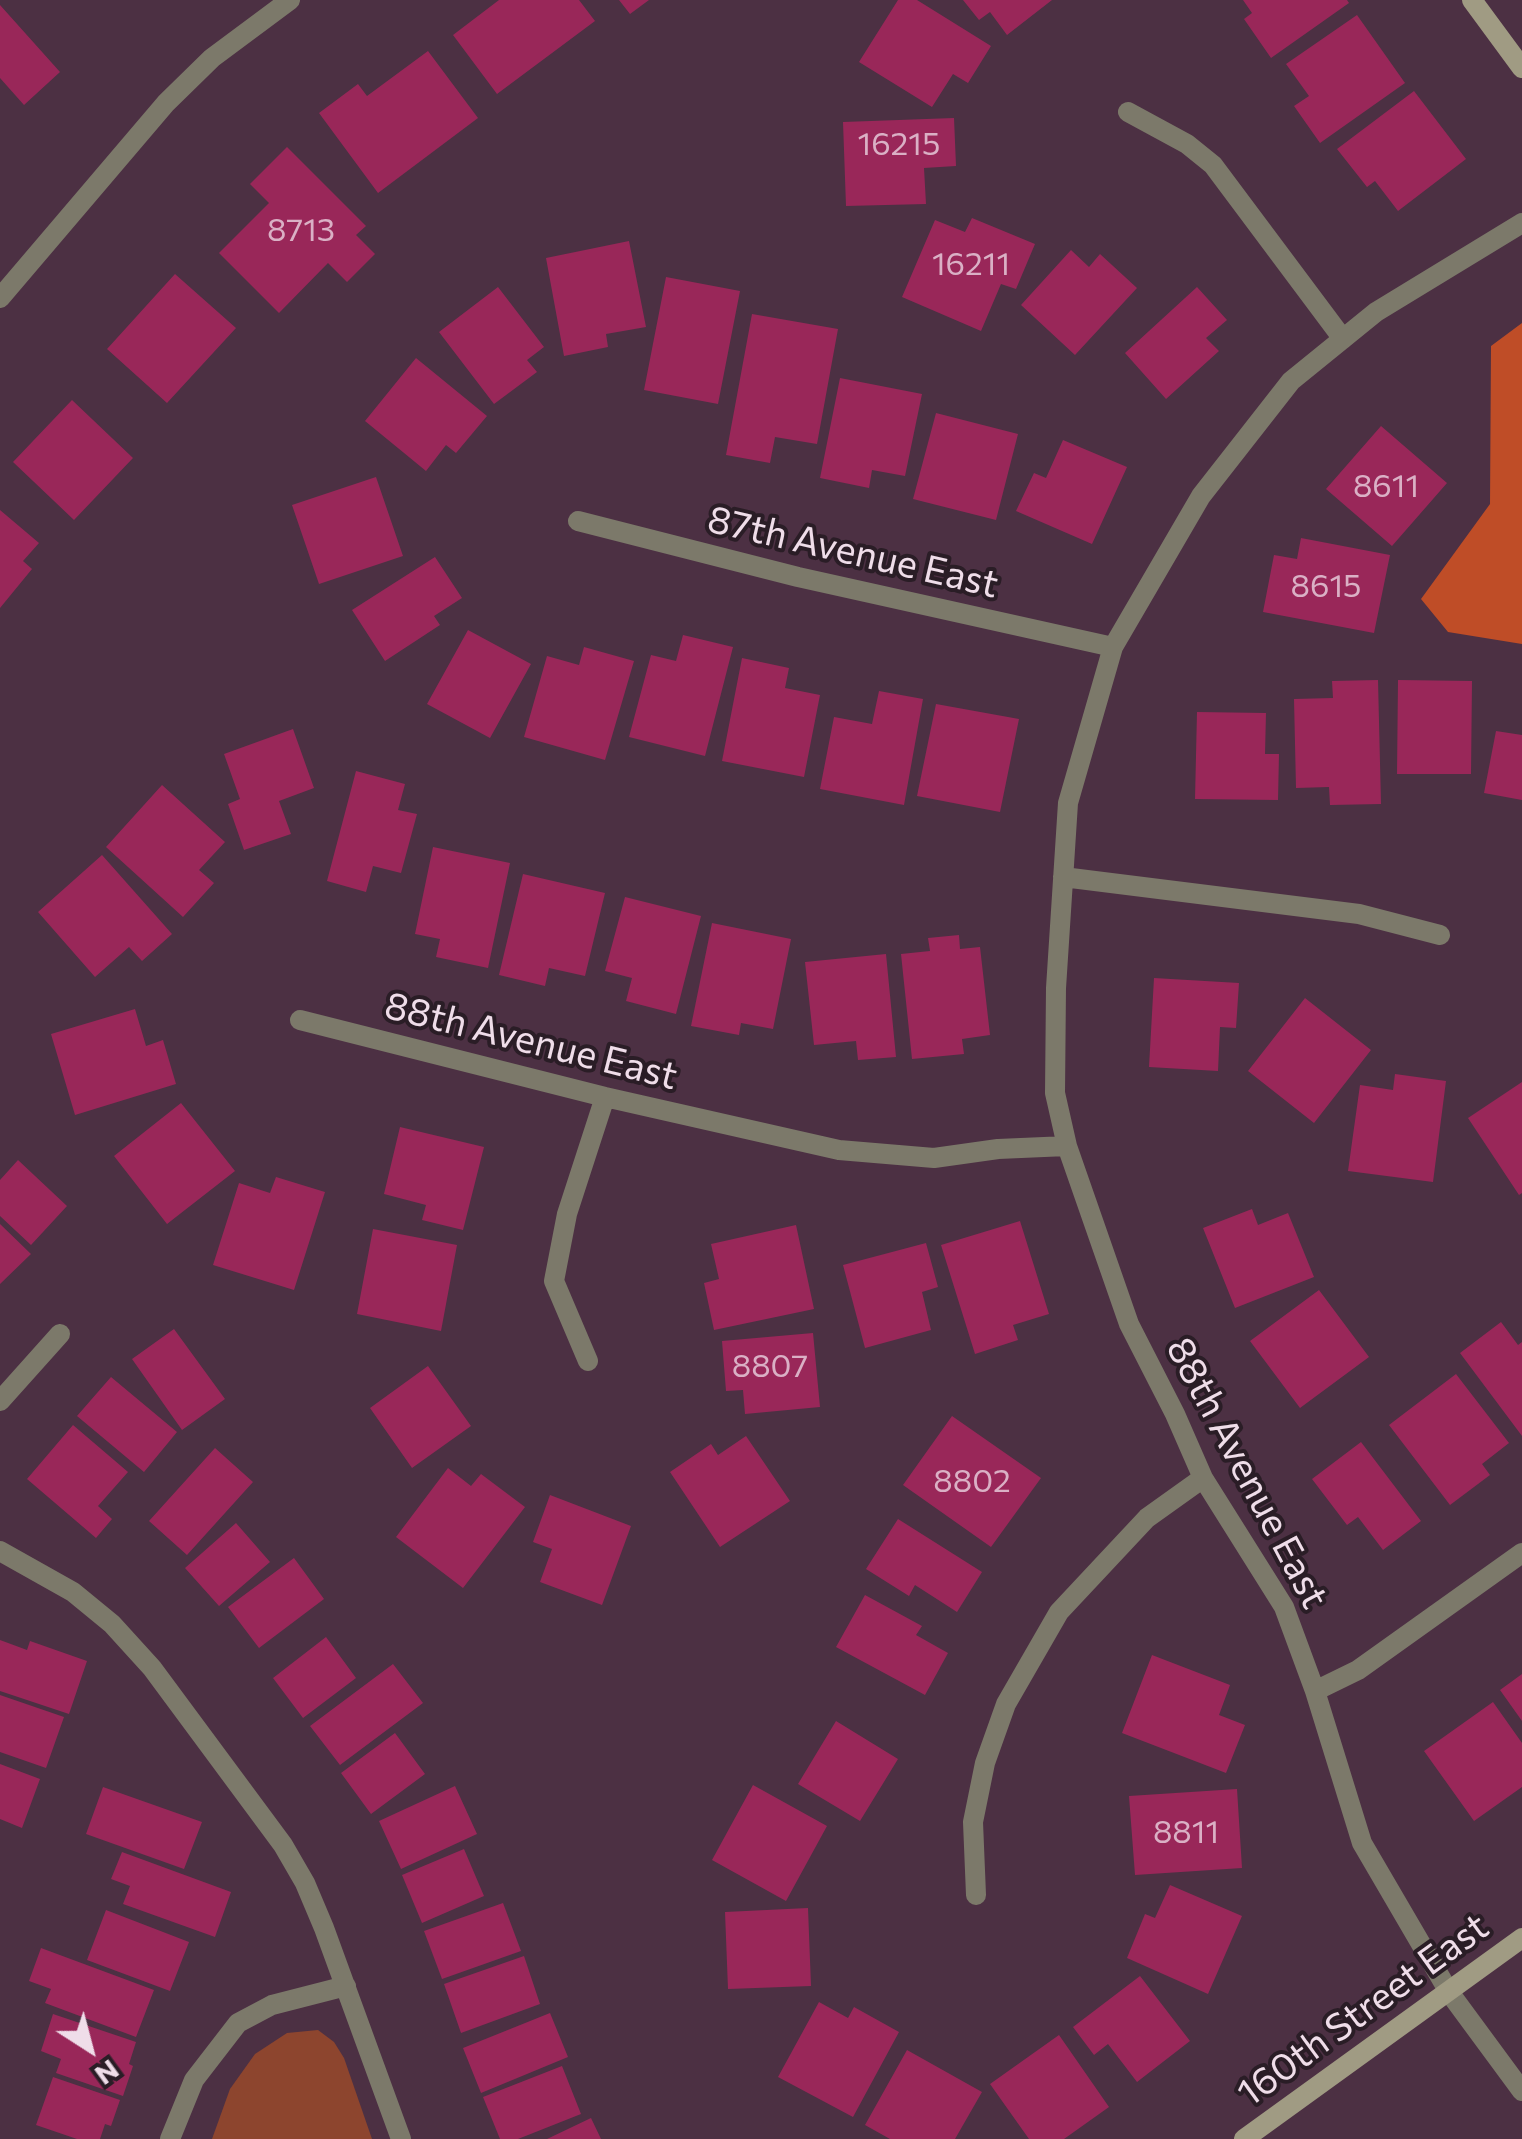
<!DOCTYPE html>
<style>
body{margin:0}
#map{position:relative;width:1522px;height:2139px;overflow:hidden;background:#4c3043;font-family:Commissioner,sans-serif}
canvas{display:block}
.north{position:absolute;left:40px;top:1999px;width:100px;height:100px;-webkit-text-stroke:8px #2a1d26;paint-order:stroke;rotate:144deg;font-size:28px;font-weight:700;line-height:40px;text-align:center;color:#efdde9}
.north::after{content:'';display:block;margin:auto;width:35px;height:45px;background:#efdde9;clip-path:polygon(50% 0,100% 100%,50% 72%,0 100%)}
</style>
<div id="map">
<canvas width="1522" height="2139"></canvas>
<div class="north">N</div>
</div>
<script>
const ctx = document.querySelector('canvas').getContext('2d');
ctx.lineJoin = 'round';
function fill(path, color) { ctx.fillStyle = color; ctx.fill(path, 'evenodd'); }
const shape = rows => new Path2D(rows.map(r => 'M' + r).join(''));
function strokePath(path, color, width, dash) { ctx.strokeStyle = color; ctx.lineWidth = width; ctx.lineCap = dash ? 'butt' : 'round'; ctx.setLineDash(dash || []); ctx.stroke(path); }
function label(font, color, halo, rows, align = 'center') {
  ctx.font = font + ' Commissioner,sans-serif'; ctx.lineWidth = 8; ctx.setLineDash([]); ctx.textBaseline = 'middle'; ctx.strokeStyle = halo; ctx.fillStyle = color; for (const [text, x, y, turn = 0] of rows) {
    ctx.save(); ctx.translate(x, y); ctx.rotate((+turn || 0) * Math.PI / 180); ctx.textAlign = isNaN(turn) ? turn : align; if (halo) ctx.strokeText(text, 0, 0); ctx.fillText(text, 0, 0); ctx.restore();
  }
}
fill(shape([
 [318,2030,334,2042,344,2058,372,2139,212,2139,230,2089,255,2054,287,2033]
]), '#8d452e');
fill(shape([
 [1522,323,1522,644,1448,632,1421,599,1490,504,1491,346]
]), '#bf4d27');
fill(shape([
 [499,0,579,0,595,21,497,94,453,35],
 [619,0,649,0,630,14],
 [898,0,917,0,991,46,968,83,953,74,932,107,859,62],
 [963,0,1052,0,1007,35,990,12,979,20],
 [1243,0,1347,0,1349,3,1271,58,1244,19,1252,13],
 [0,5,60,72,24,105,0,78],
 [1357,15,1405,83,1320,143,1294,106,1309,96,1286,64],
 [428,51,478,118,378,193,319,113,358,84,367,96],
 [1414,91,1466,159,1398,211,1375,181,1367,187,1337,149],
 [954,118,956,166,924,168,926,204,846,206,843,122],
 [287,147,366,226,356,235,375,254,347,282,328,263,279,313,219,253,269,203,250,184],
 [972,218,1035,244,1016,289,1001,284,981,331,902,297,935,220,965,232],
 [629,241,646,327,606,334,608,347,564,356,546,258],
 [1071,250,1089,267,1100,254,1137,288,1075,355,1021,305],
 [175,274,236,328,167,403,107,349],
 [666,277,740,291,718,404,644,390],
 [498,287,544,347,527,360,537,372,494,404,439,332],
 [1197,287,1227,320,1206,338,1219,351,1166,399,1125,353],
 [752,314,838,329,817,444,775,437,770,463,726,455],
 [416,358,487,416,456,453,446,445,426,471,365,421],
 [840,378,922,394,905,476,872,470,869,488,820,478],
 [72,400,133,458,74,520,13,462],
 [936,413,1018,434,996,520,913,499],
 [1381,426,1447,483,1392,546,1326,489],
 [1063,440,1127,467,1092,544,1016,511,1034,473,1046,478],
 [376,477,403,556,319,584,292,505],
 [0,510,39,543,23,561,32,569,0,608],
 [1301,538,1390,555,1374,633,1263,612,1274,555,1297,559],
 [435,557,462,598,434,616,440,625,385,661,352,610],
 [468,630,531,664,490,738,427,704],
 [683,635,733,647,705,756,629,737,651,655,676,661],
 [584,647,634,661,605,760,524,737,547,656,579,665],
 [742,658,789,668,785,688,820,695,804,777,722,761],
 [1378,680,1381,804,1330,805,1329,787,1296,788,1294,699,1333,698,1332,681],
 [1398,680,1472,681,1471,774,1397,774],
 [879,691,923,699,904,805,820,789,834,717,872,724],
 [936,704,1019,719,1000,812,917,796],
 [1197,712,1266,713,1265,754,1279,754,1278,800,1195,799],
 [293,729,314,788,279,801,291,834,244,850,228,804,240,799,224,754],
 [1496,731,1522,735,1522,800,1484,793],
 [356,771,405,784,398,810,417,814,401,873,373,866,366,892,327,881],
 [162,785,225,842,199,870,214,883,183,917,106,847],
 [433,847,510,863,488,968,436,957,440,939,415,934],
 [102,855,172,934,142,961,129,947,95,977,38,912],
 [523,874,605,893,585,976,549,968,545,986,499,975],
 [625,897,701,916,676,1014,626,1001,632,978,605,971],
 [712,923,791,939,773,1029,741,1023,739,1035,691,1026],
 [959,935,960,949,980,947,990,1035,962,1039,964,1054,912,1059,901,954,930,951,928,938],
 [886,954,896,1057,858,1060,856,1041,814,1045,805,962],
 [1154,978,1239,983,1236,1028,1220,1027,1218,1071,1149,1067],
 [1305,998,1371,1050,1314,1123,1248,1071],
 [135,1009,146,1046,163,1040,176,1084,75,1115,51,1034],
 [1395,1074,1446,1081,1433,1182,1348,1171,1360,1085,1393,1090],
 [1522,1082,1522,1193,1519,1195,1468,1118],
 [181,1103,235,1171,167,1224,114,1156],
 [400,1127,484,1147,463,1230,422,1220,426,1205,384,1194],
 [18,1160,67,1206,31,1245,0,1216,0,1180],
 [276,1177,325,1192,294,1290,213,1265,239,1183,270,1193],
 [1252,1209,1258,1225,1288,1213,1314,1277,1235,1308,1203,1228],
 [1020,1221,1049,1314,1013,1325,1018,1340,975,1354,941,1245],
 [0,1224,31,1254,0,1284],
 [796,1225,814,1309,714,1330,704,1283,719,1279,711,1244],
 [373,1229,457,1245,441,1331,357,1314],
 [926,1243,938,1287,922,1292,931,1330,865,1348,843,1265],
 [1319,1290,1369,1357,1300,1408,1250,1341],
 [1501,1322,1518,1345,1522,1342,1522,1436,1460,1353],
 [174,1329,225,1399,182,1430,132,1359],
 [813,1333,820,1407,745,1414,743,1390,726,1391,722,1341],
 [428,1366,471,1426,412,1468,370,1408],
 [1456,1374,1509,1443,1482,1464,1490,1475,1450,1505,1389,1425],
 [111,1377,177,1432,144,1472,77,1416],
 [952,1416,1041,1478,991,1547,903,1485],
 [73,1425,128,1472,98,1506,112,1519,96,1538,27,1479],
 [746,1436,790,1501,720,1547,670,1472,711,1444,718,1455],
 [1361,1442,1421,1521,1383,1550,1358,1517,1347,1525,1312,1479],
 [215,1448,253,1482,187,1555,149,1521],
 [448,1468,471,1486,481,1474,525,1507,463,1588,396,1537],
 [550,1495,631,1526,602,1605,540,1582,552,1549,533,1542],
 [898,1519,982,1572,957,1612,915,1585,909,1596,866,1569],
 [236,1523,270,1562,219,1606,185,1568],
 [294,1558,324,1599,259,1648,228,1607],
 [865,1595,922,1626,916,1635,948,1653,925,1695,836,1647],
 [326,1637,356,1678,303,1718,273,1678],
 [0,1640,27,1650,30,1641,87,1661,69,1714,0,1691],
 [1152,1655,1230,1685,1219,1715,1245,1725,1226,1773,1122,1733],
 [393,1664,423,1703,340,1765,310,1726],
 [1522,1674,1522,1721,1500,1690],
 [0,1695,64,1717,46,1768,0,1752],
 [1493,1702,1522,1743,1522,1787,1474,1821,1424,1751],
 [836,1721,898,1759,860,1821,798,1784],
 [395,1733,425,1774,371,1814,341,1773],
 [0,1764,40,1779,22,1828,0,1819],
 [753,1785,827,1826,786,1901,712,1860],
 [455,1786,477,1834,401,1869,379,1821],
 [103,1787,202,1822,184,1869,86,1834],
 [1237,1789,1242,1868,1135,1875,1129,1796],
 [464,1849,484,1896,422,1923,402,1875],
 [122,1852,231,1892,215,1937,123,1904,130,1886,111,1879],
 [1170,1885,1242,1916,1208,1994,1127,1958,1145,1914,1155,1918],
 [503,1903,521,1951,442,1979,424,1931],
 [808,1908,811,1986,728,1989,725,1912],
 [106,1910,189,1942,170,1991,87,1960],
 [41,1948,154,1990,136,2037,45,2003,51,1989,29,1981],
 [524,1956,540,2004,461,2033,444,1984],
 [1140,1976,1190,2041,1137,2082,1108,2044,1094,2055,1073,2027],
 [819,2002,848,2018,854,2007,899,2032,853,2117,778,2077],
 [550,2013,568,2057,481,2093,463,2048],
 [53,2014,136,2042,129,2064,133,2066,123,2096,56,2073,61,2059,41,2051],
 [1059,2035,1109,2107,1064,2139,1029,2139,990,2084],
 [907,2050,982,2092,955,2139,890,2139,865,2125],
 [562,2066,581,2114,518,2139,500,2139,483,2097],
 [53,2077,120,2100,111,2126,105,2124,100,2139,77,2139,36,2125],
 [591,2118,601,2139,547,2139]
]), '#992759');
strokePath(shape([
 [1128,112,1187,144,1213,165,1343,339],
 [1522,223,1376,312,1291,381,1201,496,1113,647,1068,803,1056,988,1055,1093,1067,1146,1129,1324,1175,1414,1203,1478,1284,1607,1315,1691,1362,1843,1449,1992,1522,2091],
 [0,298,166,103,212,58,290,0],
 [578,521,798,577,1113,647],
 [1063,877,1359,914,1440,935],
 [300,1020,605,1097,839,1150,934,1158,998,1149,1067,1146],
 [588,1361,554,1281,567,1214,605,1097],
 [0,1401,60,1334],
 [0,1551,73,1592,112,1624,152,1668,283,1845,305,1883,324,1928,401,2139],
 [1315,1691,1358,1670,1522,1553],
 [976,1895,973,1822,985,1763,1006,1704,1059,1612,1147,1518,1203,1478],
 [170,2139,194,2080,238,2023,272,2005,346,1986]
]), '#7c796a', 20);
strokePath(shape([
 [1472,0,1522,68],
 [1244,2139,1522,1938]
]), '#a09b83', 20);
label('32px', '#dab0c5', null, [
 ["16215",899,144],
 ["8713",301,230],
 ["16211",971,264],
 ["8611",1386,486],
 ["8615",1326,586],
 ["8807",770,1366],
 ["8802",972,1481],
 ["8811",1186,1832]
]);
label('38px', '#efdde9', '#2a1d26', [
 ["87th Avenue East",853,552,13],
 ["88th Avenue East",531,1041,14],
 ["88th Avenue East",1247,1473,62],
 ["160th Street East",1363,2010,-36]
]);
</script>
